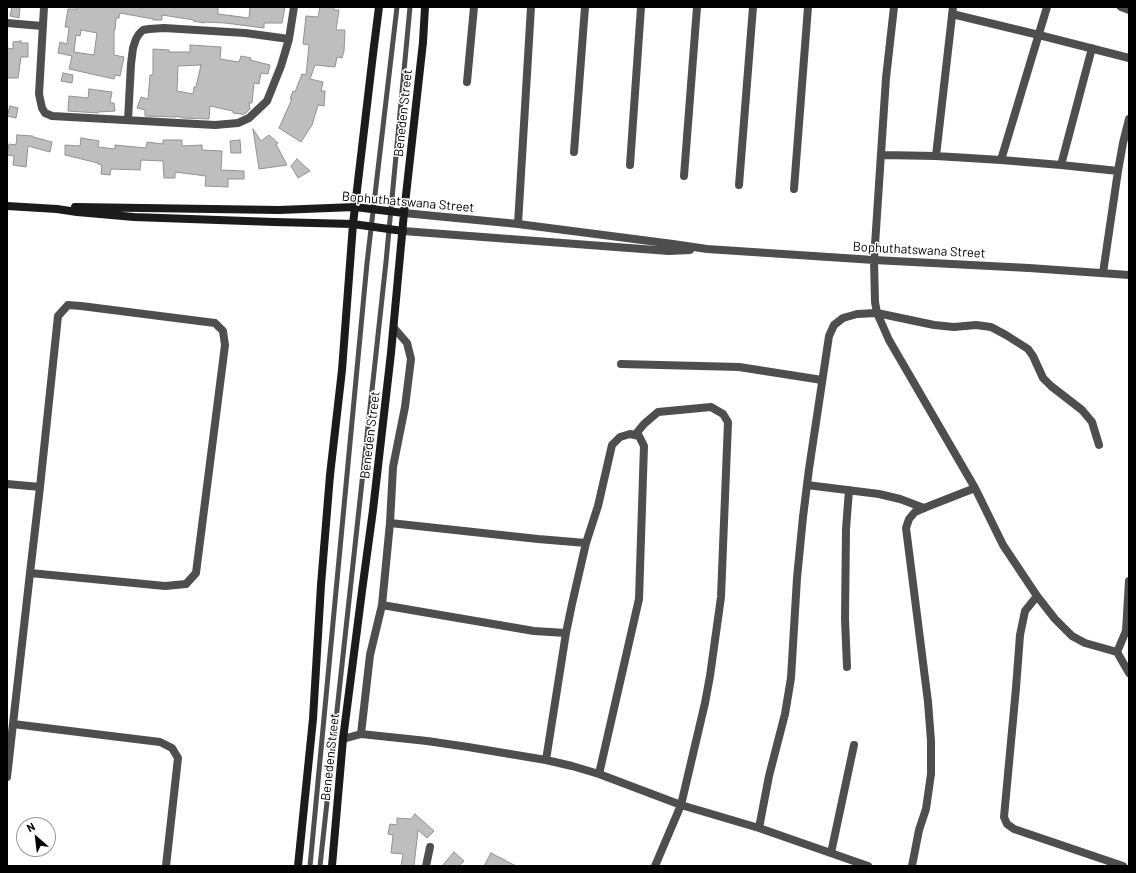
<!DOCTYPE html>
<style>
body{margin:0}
#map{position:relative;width:1136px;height:873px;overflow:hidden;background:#fff;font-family:Barlow,sans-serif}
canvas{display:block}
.frame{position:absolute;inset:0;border:8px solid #000;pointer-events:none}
.north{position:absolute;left:16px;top:817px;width:40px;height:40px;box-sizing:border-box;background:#fff;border:1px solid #999;border-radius:50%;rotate:332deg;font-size:11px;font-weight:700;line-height:16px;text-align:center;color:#000}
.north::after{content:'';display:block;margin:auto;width:14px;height:18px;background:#000;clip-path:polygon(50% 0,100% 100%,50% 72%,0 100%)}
</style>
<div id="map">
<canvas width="1136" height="873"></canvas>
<div class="frame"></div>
<div class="north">N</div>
</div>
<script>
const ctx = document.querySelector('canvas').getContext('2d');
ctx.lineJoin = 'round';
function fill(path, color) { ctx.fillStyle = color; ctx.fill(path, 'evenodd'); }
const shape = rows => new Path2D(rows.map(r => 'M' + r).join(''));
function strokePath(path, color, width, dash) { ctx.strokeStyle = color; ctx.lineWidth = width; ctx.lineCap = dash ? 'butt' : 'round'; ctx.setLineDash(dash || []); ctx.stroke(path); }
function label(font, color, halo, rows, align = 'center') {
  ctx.font = font + ' Barlow,sans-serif'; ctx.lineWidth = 3; ctx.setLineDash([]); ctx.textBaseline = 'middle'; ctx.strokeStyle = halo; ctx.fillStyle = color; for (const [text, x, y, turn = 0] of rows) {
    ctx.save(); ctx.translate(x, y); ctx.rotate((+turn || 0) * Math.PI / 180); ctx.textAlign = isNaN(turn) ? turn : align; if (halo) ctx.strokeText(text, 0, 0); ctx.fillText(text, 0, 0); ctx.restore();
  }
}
const building = shape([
 [12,7,20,8,19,18,10,16,12,7],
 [77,7,133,7,142,8,142,7,218,7,218,14,249,18,250,7,285,7,282,23,264,23,264,28,225,23,204,22,204,23,193,21,194,20,162,15,162,20,153,20,153,19,120,13,119,18,116,18,115,30,114,30,114,55,124,57,120,76,115,75,114,79,69,69,72,56,58,53,60,42,67,44,69,27,65,27,68,9,77,9,77,7],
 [81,30,97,33,94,55,74,52,76,35,80,36,81,30],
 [320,7,334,7,334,10,339,10,336,30,345,30,344,51,342,58,337,57,335,67,315,65,310,79,323,82,321,91,325,91,324,106,318,105,312,125,301,142,279,128,292,99,290,99,293,91,295,92,302,74,306,75,309,45,303,44,306,16,318,17,320,7],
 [21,41,21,43,28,43,28,57,21,57,18,78,7,78,7,48,13,49,13,42,21,41],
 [190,45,221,47,220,59,239,62,241,56,251,58,250,60,270,65,268,74,261,73,259,84,254,83,252,103,249,103,250,109,246,113,242,115,241,114,233,113,233,111,210,106,209,119,183,118,176,116,176,117,145,116,145,110,137,108,141,97,148,99,150,75,153,75,153,49,169,50,169,52,190,52,190,45],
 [201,65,196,87,194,87,193,94,177,91,178,66,201,65],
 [63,73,73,75,72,83,61,81,63,73],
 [89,89,112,92,110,103,114,103,115,111,98,112,98,113,68,111,69,96,88,98,89,89],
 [10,106,18,108,16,118,7,116,10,106],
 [253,129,261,141,269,135,278,143,276,144,287,165,259,169,253,129],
 [17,135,33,136,33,137,52,142,50,152,28,146,26,167,13,165,14,156,7,155,9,144,16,145,17,135],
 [81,138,99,141,98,147,115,149,115,145,146,148,147,142,163,144,163,140,182,140,182,146,202,145,202,150,222,151,221,170,244,171,244,179,228,179,228,187,205,186,206,176,175,172,175,178,164,178,163,161,141,160,140,170,111,169,110,175,101,174,102,165,98,164,98,163,65,155,65,145,80,146,81,138],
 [240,140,241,153,231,153,230,141,240,140],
 [297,159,310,171,298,178,291,166,297,159],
 [415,814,434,831,427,838,418,830,414,866,401,866,403,854,391,853,393,835,388,834,390,824,397,825,397,818,411,819,415,814],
 [454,852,464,861,459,866,442,866,454,852],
 [491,853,516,866,484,866,491,853]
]);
fill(building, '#bebebe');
strokePath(building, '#929292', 1);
strokePath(shape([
 [310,866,367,263,397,7],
 [320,866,386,262,410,7]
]), '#4e4e4e', 5);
strokePath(shape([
 [44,7,39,94,42,108,45,113,52,116,215,125,238,123,249,118,267,101,281,66,289,39,294,7],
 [894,7,886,78,874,260,875,302,877,313,889,340,975,488,1003,545,1037,596,1055,619,1072,636,1085,643,1117,652,1129,673],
 [1121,7,1129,10],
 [952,14,1039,35,1129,58],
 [7,23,42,26],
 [467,82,474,7],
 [128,120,131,64,133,48,136,39,139,34,143,30,149,29,164,28,245,33,289,39],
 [574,152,585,7],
 [882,155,936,156,1001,160,1061,165,1118,171],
 [936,156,953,7],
 [1001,160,1047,7],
 [630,165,641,7],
 [1061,165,1092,48],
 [684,176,697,7],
 [739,185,753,7],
 [794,189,808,7],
 [404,213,518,224,673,244,707,249,874,260,1029,268,1129,275],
 [518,224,531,7],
 [403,231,669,251,690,250],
 [1103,273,1118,171,1123,143,1129,119],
 [621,364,739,367,822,380],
 [635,435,644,424,658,412,711,407,723,414,728,422,721,597,710,676,705,703,681,805,655,866],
 [7,484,40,487],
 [807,485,879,494,900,499,924,508],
 [390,523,538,539,586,543],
 [1037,596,1025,611,1020,635,1016,688,1004,817,1007,824,1014,829,1123,866],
 [382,605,534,631,566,633],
 [1117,652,1126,631,1129,581],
 [847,667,845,619,846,529,849,490],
 [13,724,160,742,172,748,178,758,166,866],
 [361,734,370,655,382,605,390,523,393,467,405,407,411,359,407,343,394,328],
 [343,739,361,734,427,741,468,747,546,760,572,766,599,774,681,805,759,828,868,866],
 [546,760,566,633,572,604,586,543,598,506,612,445,620,437,630,434,639,436,644,446,639,599,599,774],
 [7,777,30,573,40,487,58,316,68,305,81,306,215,323,223,331,225,345,196,573,186,584,165,586,30,573],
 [759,828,769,776,785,714,791,678,797,578,803,517,809,469,829,336,834,325,843,318,857,314,877,313,934,325,954,327,976,325,991,327,1006,335,1028,349,1033,356,1043,378,1051,386,1082,410,1092,422,1099,445],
 [831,853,854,745],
 [426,866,430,847],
 [912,866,919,830,926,809,931,774,931,741,928,702,906,528,909,519,915,512,924,508,975,488]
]), '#4e4e4e', 8);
strokePath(shape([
 [7,206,57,209,77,212,134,217,274,222,353,224,403,231],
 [75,207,279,210,355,207,404,213],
 [298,866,313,719,321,585,330,475,342,370,353,224,373,54,379,7],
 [332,866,343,739,362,591,373,510,391,353,404,213,423,42,425,7]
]), '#1b1b1b', 8);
label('13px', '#000', '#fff', [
 ["Beneden Street",403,113,-84],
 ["Bophuthatswana Street",408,202,5],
 ["Bophuthatswana Street",919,250,3],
 ["Beneden Street",370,435,-83],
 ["Beneden Street",330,757,-84]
]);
</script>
